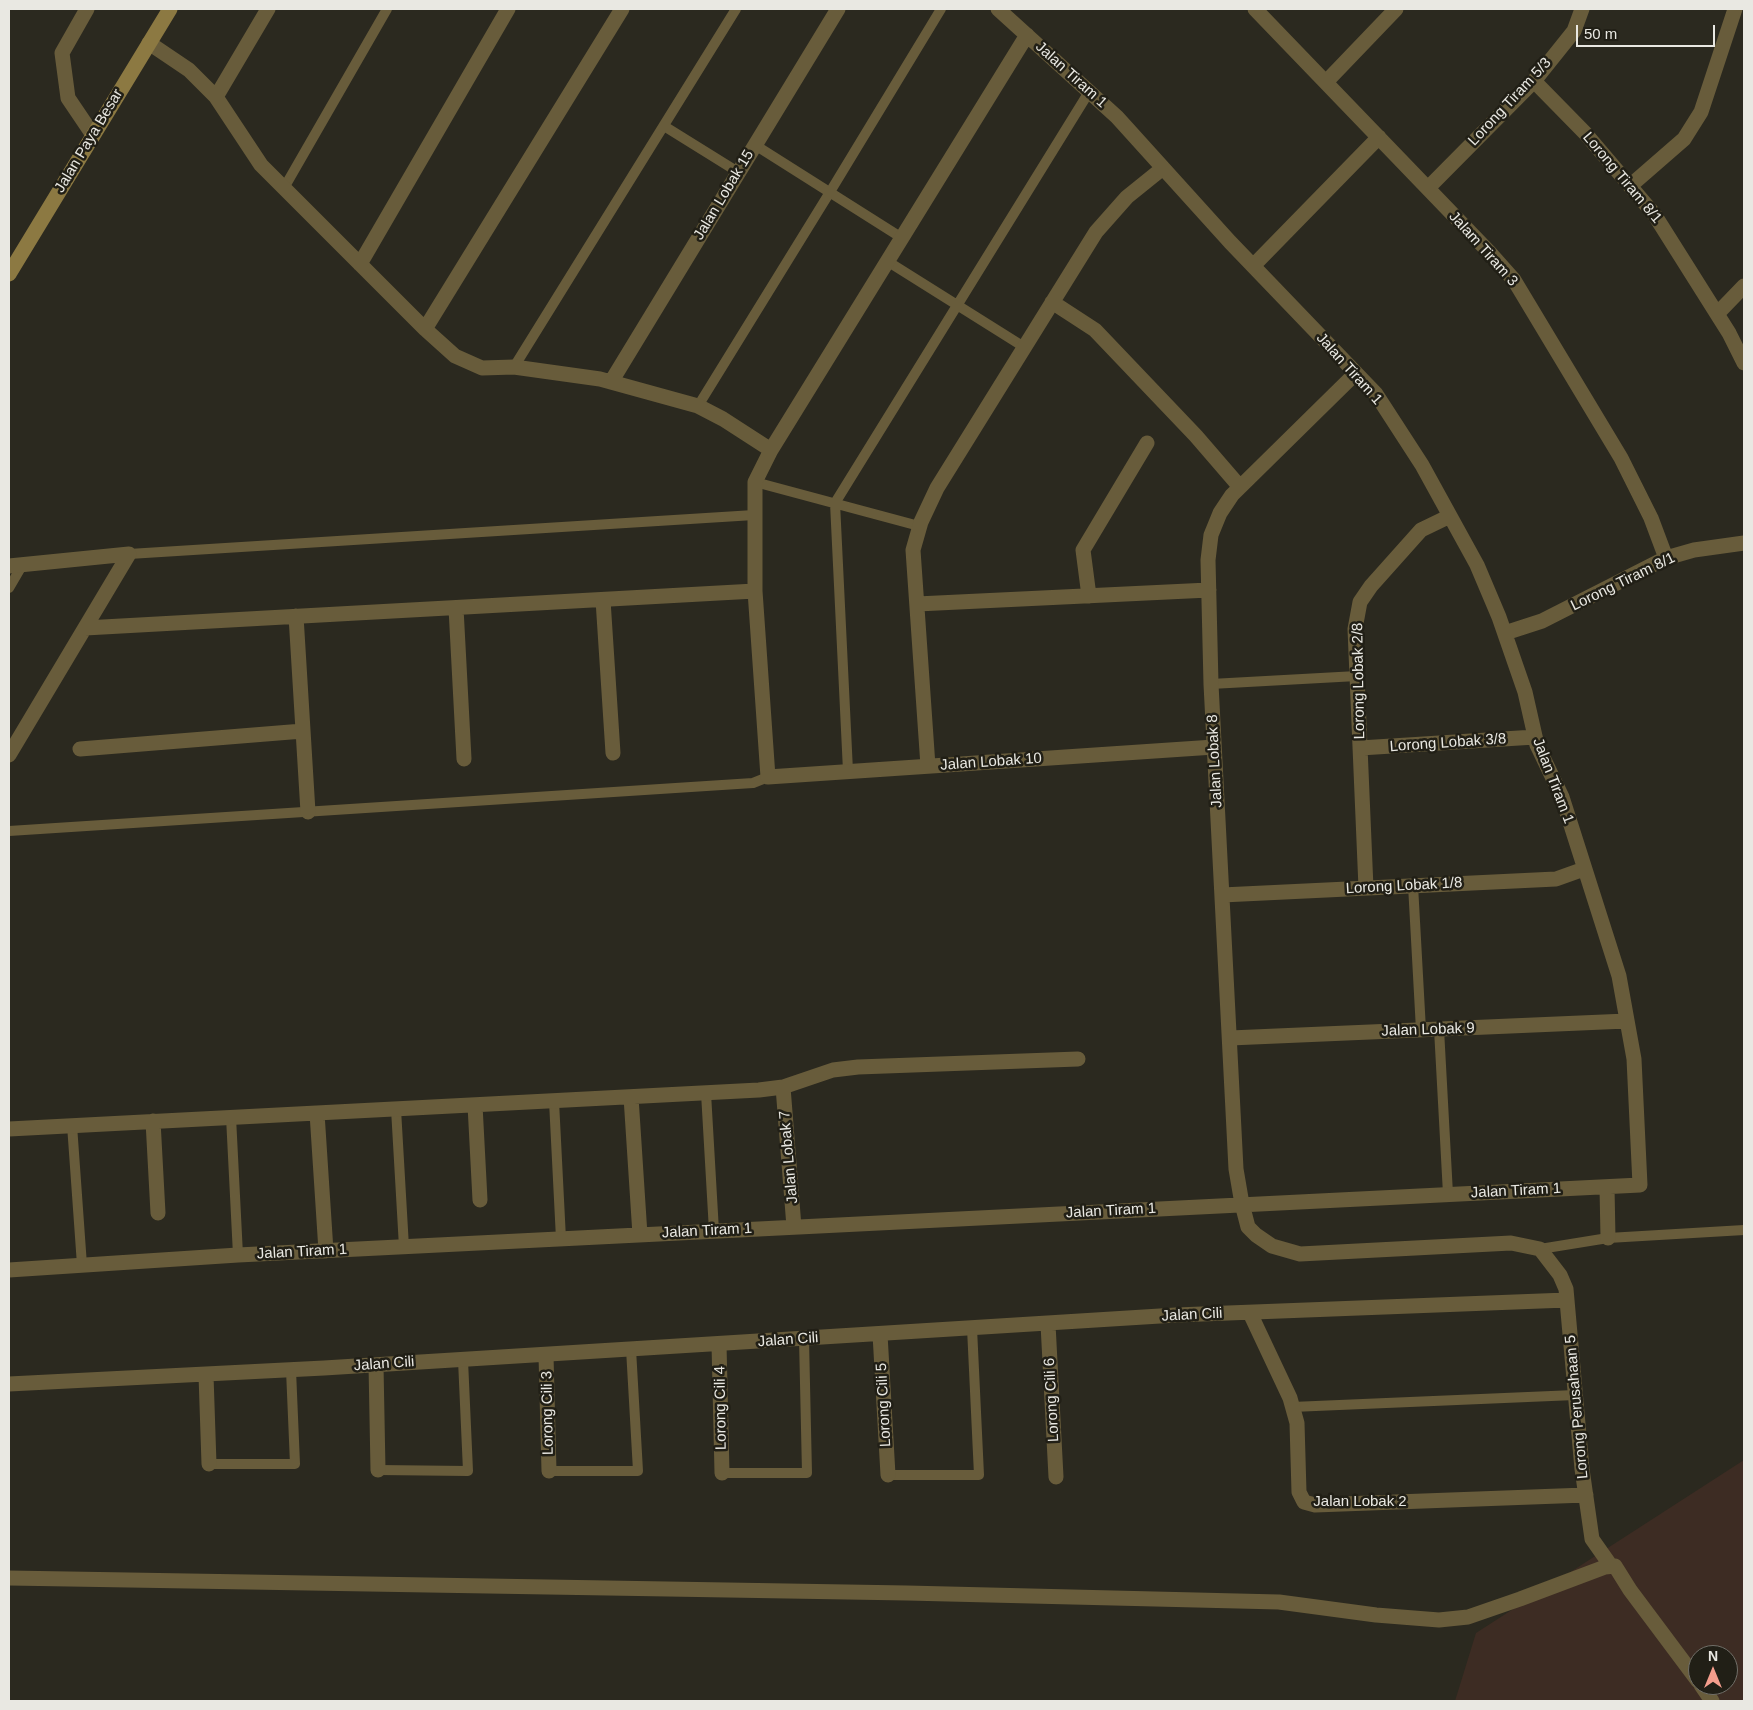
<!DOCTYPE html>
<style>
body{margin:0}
#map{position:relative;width:1753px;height:1710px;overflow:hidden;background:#2b291f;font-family:Arial,sans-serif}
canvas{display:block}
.frame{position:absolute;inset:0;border:10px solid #e9e8e2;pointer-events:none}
.north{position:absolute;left:1688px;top:1645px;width:50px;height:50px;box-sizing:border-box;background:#211f16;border:1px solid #716f68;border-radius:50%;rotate:0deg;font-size:14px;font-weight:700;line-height:20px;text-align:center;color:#e9e8e2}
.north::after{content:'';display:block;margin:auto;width:18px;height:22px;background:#f49d8c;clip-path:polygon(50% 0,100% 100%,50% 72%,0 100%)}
.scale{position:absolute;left:1576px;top:25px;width:139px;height:22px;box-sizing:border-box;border:2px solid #e9e8e2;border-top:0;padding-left:6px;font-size:15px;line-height:18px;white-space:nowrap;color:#e9e8e2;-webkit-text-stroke:4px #211f16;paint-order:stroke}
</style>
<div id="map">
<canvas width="1753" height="1710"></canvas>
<div class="frame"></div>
<div class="north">N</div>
<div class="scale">50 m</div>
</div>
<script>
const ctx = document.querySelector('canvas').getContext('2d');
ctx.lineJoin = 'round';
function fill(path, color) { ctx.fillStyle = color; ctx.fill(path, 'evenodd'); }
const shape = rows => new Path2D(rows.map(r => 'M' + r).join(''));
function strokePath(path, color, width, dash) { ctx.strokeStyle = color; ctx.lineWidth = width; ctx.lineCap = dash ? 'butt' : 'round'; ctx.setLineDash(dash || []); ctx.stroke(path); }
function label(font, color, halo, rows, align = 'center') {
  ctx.font = font + ' Arial,sans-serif'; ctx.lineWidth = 5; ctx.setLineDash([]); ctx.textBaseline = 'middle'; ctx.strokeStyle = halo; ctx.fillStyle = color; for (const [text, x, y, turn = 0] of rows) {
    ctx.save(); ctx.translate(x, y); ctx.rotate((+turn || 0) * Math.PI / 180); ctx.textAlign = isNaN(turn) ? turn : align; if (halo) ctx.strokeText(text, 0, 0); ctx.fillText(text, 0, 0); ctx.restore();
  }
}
fill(shape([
 [1744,1460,1744,1701,1455,1701,1476,1633],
 [1698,1655,1728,1655,1728,1685,1698,1685]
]), '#3d2c23');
strokePath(shape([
 [664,126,738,172],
 [755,145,902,238],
 [284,188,387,9],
 [887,261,1024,347],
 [514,367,736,9],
 [698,406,830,192,941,9],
 [755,482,919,526],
 [129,554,754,515],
 [9,588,23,564],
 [1211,684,1357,676],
 [848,771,835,503,1089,92],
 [9,831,753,783,768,777],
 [1413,885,1421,1030],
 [1439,1029,1448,1194],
 [706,1093,714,1231],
 [554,1101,561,1239],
 [396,1109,404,1247],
 [231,1117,238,1255],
 [72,1125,82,1265],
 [1540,1249,1608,1238,1744,1230],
 [1292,1407,1575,1395],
 [209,1464,295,1464,291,1370],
 [378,1470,468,1471,463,1360],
 [549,1471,638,1471,631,1349],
 [722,1473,807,1473,804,1339],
 [888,1475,979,1475,972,1328]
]), '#685c3b', 10);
strokePath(shape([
 [87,9,62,53,68,98,93,135],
 [1255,9,1490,253,1514,280,1621,458,1651,518,1666,558],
 [1027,35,771,450,755,482,755,591,768,777,1214,747],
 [149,43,189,70,216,97,261,165,425,329,455,356,482,368,514,367,600,379,698,406,723,419,771,450],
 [1534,81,1585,133,1654,214,1729,333,1744,363],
 [1326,82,1396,9],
 [216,97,268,9],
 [1630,186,1684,139,1701,112,1735,9],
 [1428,188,1534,81,1574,31,1582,9],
 [360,264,508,9],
 [1253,266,1379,137],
 [1052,302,1095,330,1196,436,1240,487],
 [1717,314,1744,286],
 [425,329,622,9],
 [1356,373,1232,495,1220,513,1211,535,1208,560,1211,684,1236,1169,1242,1204,1248,1227,1256,1235,1272,1246,1300,1254,1511,1243,1540,1249,1560,1275,1566,1289,1582,1469,1592,1539,1611,1566],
 [611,382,838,9],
 [9,566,129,554],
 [1089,596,1083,550,1147,443],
 [603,600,613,753],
 [917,604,1209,590],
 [456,608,464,759],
 [296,616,308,812],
 [85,628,755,591],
 [1505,633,1542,621,1666,558,1694,550,1744,543],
 [1360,748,1535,737],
 [80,749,303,731],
 [9,755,129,554],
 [928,766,913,550,921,522,937,488,1096,232,1127,197,1163,168],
 [1366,888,1355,629,1360,602,1371,586,1421,530,1450,516],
 [1222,895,1556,879,1584,869],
 [1230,1038,1627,1021],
 [783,1087,794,1227],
 [631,1097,640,1235],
 [475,1105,480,1200],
 [317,1113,326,1251],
 [153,1121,158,1213],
 [9,1129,759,1090,783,1087,833,1070,858,1067,1078,1059],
 [1607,1187,1608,1238],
 [9,1270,238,1255,1640,1185,1634,1059,1619,976,1562,797,1537,745,1525,692,1499,617,1477,565,1422,465,1376,394,1230,242,1117,117,998,9],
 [1250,1313,1290,1398,1297,1423,1299,1492,1304,1502,1315,1505,1586,1495],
 [1048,1324,1056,1477],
 [880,1334,888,1475],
 [719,1344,722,1473],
 [546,1355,549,1471],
 [376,1365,378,1470],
 [206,1375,209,1464],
 [9,1384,324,1368,1176,1315,1567,1300],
 [9,1578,907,1593,1279,1602,1376,1615,1439,1620,1468,1617,1520,1599,1605,1567,1615,1566,1630,1590,1698,1681],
 [1701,1685,1712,1701]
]), '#685c3b', 15);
strokePath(shape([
 [9,274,170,9]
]), '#8c7942', 15);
label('15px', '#e9e8e2', '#211f16', [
 ["Jalan Tiram 1",1071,75,42],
 ["Lorong Tiram 5/3",1510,102,-47],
 ["Jalan Paya Besar",89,141,-59],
 ["Lorong Tiram 8/1",1622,178,50],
 ["Jalan Lobak 15",724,195,-59],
 ["Jalam Tiram 3",1483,249,48],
 ["Jalan Tiram 1",1349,369,48],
 ["Lorong Tiram 8/1",1623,582,-26],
 ["Lorong Lobak 2/8",1359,681,-91],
 ["Lorong Lobak 3/8",1448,743,-4],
 ["Jalan Lobak 8",1215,761,-93],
 ["Jalan Lobak 10",991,762,-4],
 ["Jalan Tiram 1",1553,781,69],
 ["Lorong Lobak 1/8",1404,886,-3],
 ["Jalan Lobak 9",1428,1030,-2],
 ["Jalan Lobak 7",789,1157,-95],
 ["Jalan Tiram 1",1516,1191,-3],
 ["Jalan Tiram 1",1111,1211,-3],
 ["Jalan Tiram 1",707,1231,-3],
 ["Jalan Tiram 1",302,1252,-3],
 ["Jalan Cili",1192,1315,-3],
 ["Jalan Cili",788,1340,-4],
 ["Jalan Cili",384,1364,-4],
 ["Lorong Cili 6",1052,1400,-93],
 ["Lorong Cili 5",884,1405,-93],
 ["Lorong Perusahaan 5",1577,1407,-95],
 ["Lorong Cili 4",721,1408,-91],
 ["Lorong Cili 3",548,1413,-91],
 ["Jalan Lobak 2",1360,1502]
]);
</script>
